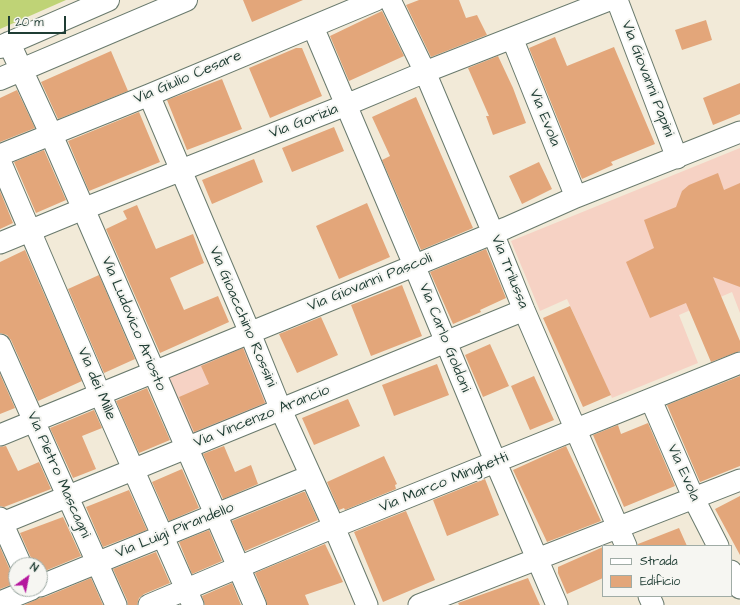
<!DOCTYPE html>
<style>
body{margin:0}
#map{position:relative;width:740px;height:605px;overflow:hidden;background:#f2ead8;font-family:"Architects Daughter",sans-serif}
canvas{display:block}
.legend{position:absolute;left:602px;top:545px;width:130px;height:52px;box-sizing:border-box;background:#f6f6f2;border:1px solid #a0aca6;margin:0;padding:5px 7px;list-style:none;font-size:12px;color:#1f3d34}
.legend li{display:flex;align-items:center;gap:8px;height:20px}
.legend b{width:20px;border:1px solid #a0aca6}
.north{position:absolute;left:8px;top:557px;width:40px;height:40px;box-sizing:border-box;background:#f6f6f2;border:1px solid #a0aca6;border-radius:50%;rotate:33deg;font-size:11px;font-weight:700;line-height:16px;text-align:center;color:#1f3d34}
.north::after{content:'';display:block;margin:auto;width:14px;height:18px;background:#b5179e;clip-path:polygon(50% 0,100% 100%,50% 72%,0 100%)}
.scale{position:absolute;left:8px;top:16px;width:58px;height:18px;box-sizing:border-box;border:2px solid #1f3d34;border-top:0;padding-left:5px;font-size:12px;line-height:14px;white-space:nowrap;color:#1f3d34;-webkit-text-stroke:3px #f6f6f2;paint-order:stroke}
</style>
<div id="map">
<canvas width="740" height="605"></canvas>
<ul class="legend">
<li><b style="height:5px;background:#fff"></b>Strada</li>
<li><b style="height:11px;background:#e3a67a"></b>Edificio</li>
</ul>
<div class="north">N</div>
<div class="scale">20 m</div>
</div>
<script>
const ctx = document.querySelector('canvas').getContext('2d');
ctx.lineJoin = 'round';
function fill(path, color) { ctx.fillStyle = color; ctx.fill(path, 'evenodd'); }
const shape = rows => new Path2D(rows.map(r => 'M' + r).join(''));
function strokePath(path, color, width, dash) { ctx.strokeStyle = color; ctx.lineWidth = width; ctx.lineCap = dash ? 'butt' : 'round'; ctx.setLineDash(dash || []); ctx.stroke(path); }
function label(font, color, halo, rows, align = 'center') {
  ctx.font = font + ' "Architects Daughter",sans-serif'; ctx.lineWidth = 4; ctx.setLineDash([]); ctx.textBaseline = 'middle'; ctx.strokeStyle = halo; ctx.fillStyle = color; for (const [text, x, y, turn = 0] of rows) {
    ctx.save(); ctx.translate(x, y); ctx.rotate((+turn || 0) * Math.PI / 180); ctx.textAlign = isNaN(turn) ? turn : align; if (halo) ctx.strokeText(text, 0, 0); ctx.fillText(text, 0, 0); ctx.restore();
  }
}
fill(shape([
 [740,148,740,313,732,292,679,315,698,363,612,398,567,299,540,311,511,241],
 [244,346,269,406,194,438,168,378]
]), '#f6d2c4');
fill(shape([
 [0,0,66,0,0,29]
]), '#bfd376');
fill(shape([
 [243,0,303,0,252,22],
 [419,0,459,0,466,18,477,15,487,35,431,57,406,5],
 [382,11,404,56,349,81,330,36],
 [706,20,712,40,682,50,675,30],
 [555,37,567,66,614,47,655,144,611,162,613,165,582,179,529,48],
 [296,48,302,48,322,96,270,118,249,68],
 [111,51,128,91,58,119,41,82],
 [498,56,513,88,526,123,493,135,486,116,489,116,468,68],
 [222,79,242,129,187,150,167,100],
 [740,83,740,114,713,125,703,98],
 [17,90,35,128,0,142,0,98],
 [416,97,473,228,421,250,382,160,390,156,372,117],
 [139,112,160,162,89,191,68,141],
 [334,127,344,151,292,172,282,148],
 [44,150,66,200,36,213,14,162],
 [254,159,263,182,212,204,202,180],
 [539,162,552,189,522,204,509,176],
 [718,173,724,190,740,183,740,287,713,277,740,341,740,351,711,362,686,303,650,318,626,262,654,248,644,220,676,207,682,191,689,185],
 [0,191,13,223,0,229],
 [367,203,390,257,339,279,316,226],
 [137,205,156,249,193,234,204,263,170,278,184,310,218,296,229,322,160,353,106,229,127,219,123,211],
 [486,249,506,298,480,310,481,312,453,324,430,272],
 [25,250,82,381,38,401,11,340,7,335,0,333,0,262],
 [99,275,135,359,104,373,68,289],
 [402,285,422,336,371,356,351,305],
 [570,306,611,395,583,407,543,318],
 [321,317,338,355,297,373,279,334],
 [490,344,509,386,483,397,465,355],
 [243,348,265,403,194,432,179,397,209,384,201,366],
 [437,364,449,395,394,416,382,385],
 [0,374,15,408,0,414],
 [534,376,554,420,530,430,511,386],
 [740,376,740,466,700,482,667,405],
 [147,388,170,440,139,453,116,401],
 [348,399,360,426,314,445,302,418],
 [94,410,102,428,82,436,96,469,73,478,50,428],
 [648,423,675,486,624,507,593,435,618,425,621,434],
 [6,446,18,471,39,462,51,489,4,507,0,506,0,447],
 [224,446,235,472,251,465,258,484,223,499,203,454],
 [566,446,601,521,547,542,513,470],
 [384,456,397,484,395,485,396,489,345,510,344,508,339,510,327,482],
 [182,469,199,508,169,521,152,482],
 [485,479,499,515,447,536,433,500],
 [129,490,147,530,103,547,86,507],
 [303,492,305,492,318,520,245,551,232,521],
 [740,496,740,555,715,509],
 [406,511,435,580,383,602,354,532],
 [63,517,81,556,40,573,40,565,33,565,32,560,20,533],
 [679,528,687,546,638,546,638,544],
 [209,530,222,561,192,574,179,542],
 [325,544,343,582,305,595,309,605,267,605,266,600,255,573],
 [0,547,10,570,16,576,16,583,0,589],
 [603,547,603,578,567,594,558,573,558,567],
 [156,552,170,583,144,594,139,598,137,605,128,605,127,600,113,569],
 [91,578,103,605,24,605,40,598,45,597],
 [528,578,540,605,459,605,458,603],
 [232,583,241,605,205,605,202,596]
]), '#e3a67a');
const minor = shape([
 [390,0,425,72,493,233,524,310,626,546],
 [617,0,677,158],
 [313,27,414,265,496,463,557,605],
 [512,38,576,197],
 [149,95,250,333,281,410,334,527,367,605],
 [0,155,149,95,376,0],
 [0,161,100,394,193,605],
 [0,243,83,209,346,105,425,72,609,0],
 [0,345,116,605],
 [651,400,694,499,718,546],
 [0,435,506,228,576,197,740,132],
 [0,518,21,565],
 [0,524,524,310],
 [731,571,740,588],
 [40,586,310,476],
 [649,596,653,605],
 [0,602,32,589],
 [149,605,334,527,740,363],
 [419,605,740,480]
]);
const tertiary = shape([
 [9,43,51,134,255,605],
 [0,47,108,0],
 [0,79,186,0]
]);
strokePath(minor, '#697a6d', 23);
strokePath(tertiary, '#697a6d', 24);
strokePath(minor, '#fff', 21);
strokePath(tertiary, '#fff', 22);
label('15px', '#1f3d34', '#f6f6f2', [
 ["Via Giulio Cesare",188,78,-23],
 ["Via Giovanni Papini",647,79,69],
 ["Via Evola",544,118,68],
 ["Via Gorizia",304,122,-21],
 ["Via Trilussa",509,272,68],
 ["Via Giovanni Pascoli",370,283,-22],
 ["Via Gioacchino Rossini",242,317,67],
 ["Via Ludovico Ariosto",133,324,67],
 ["Via Carlo Goldoni",444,338,68],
 ["Via dei Mille",96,384,67],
 ["Via Vincenzo Arancio",262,417,-22],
 ["Via Evola",683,473,66],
 ["Via Pietro Mascagni",58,475,66],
 ["Via Marco Minghetti",444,483,-22],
 ["Via Luigi Pirandello",175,531,-22]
]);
</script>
